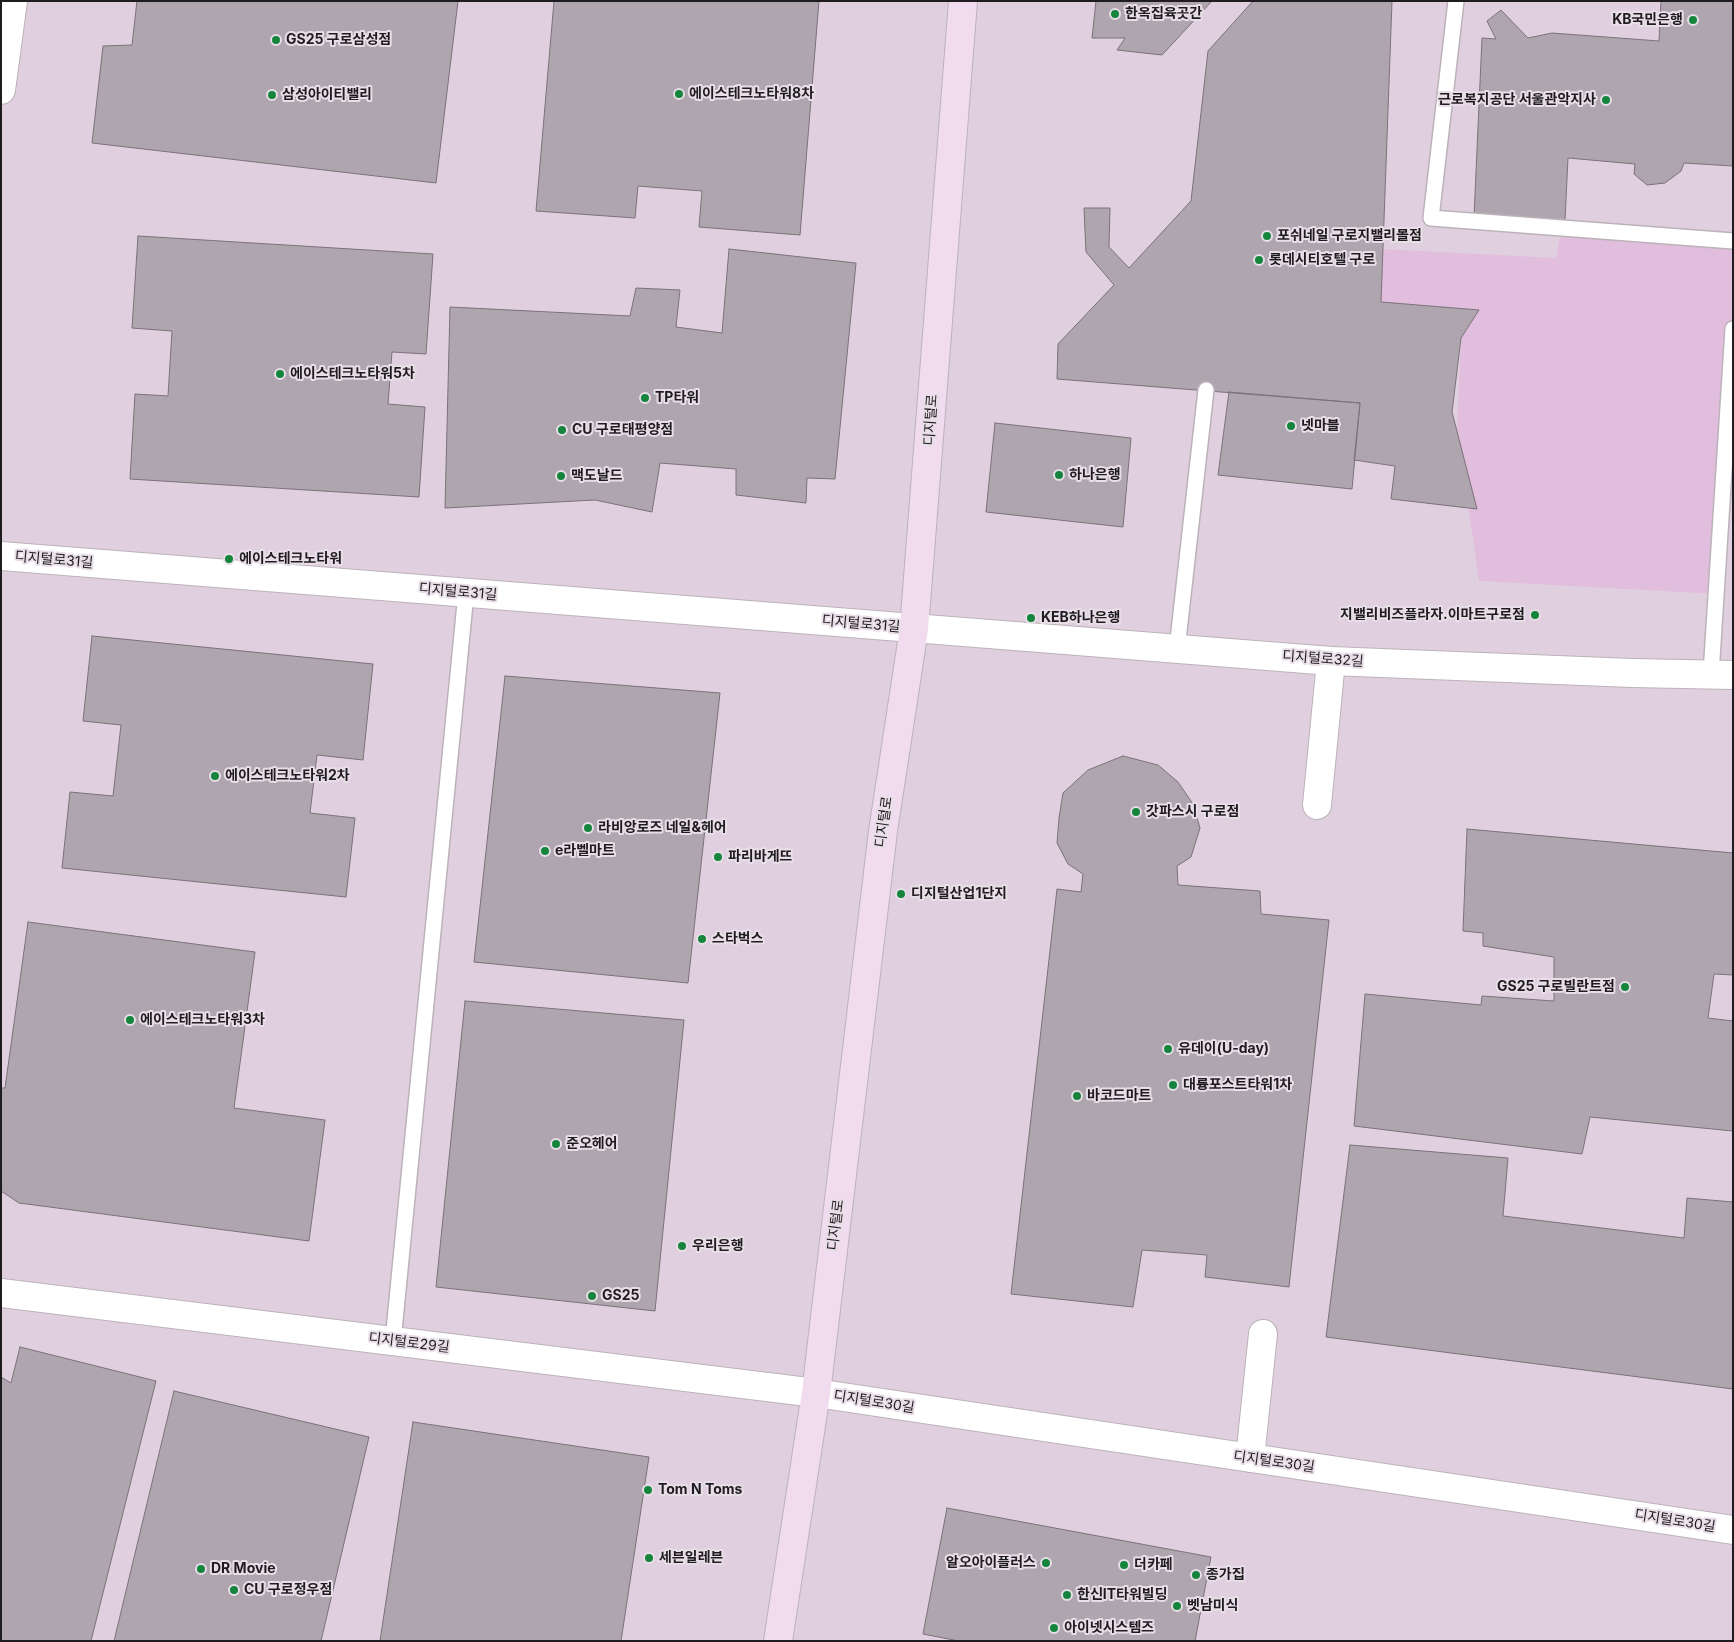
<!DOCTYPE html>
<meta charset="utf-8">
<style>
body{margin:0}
#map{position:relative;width:1734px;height:1642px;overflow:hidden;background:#e8dee7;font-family:Inter,sans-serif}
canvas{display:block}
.frame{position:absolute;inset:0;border:2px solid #1f1c1f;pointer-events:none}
</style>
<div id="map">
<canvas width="1734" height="1642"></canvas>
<div class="frame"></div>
</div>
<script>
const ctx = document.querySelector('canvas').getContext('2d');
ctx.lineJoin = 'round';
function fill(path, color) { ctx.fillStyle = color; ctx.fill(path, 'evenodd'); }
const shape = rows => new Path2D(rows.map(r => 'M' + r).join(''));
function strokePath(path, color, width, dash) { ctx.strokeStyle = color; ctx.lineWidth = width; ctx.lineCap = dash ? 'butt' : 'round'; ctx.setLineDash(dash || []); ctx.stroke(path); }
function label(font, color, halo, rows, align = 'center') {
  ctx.font = font + ' Inter,"Noto Sans KR",sans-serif'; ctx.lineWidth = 4; ctx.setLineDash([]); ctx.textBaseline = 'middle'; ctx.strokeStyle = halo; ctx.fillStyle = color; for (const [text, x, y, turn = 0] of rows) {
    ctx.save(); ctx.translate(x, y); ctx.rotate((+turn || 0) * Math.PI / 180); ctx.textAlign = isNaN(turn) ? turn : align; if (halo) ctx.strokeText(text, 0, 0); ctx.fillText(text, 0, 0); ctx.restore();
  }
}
fill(shape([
 [1,1,1733,1,1733,1641,1,1641]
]), '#e0d0df');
fill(shape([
 [1562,229,1733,241,1733,329,1717,594,1479,581,1457,429,1461,338,1479,310,1381,302,1383,249,1556,258]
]), '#e1bedd');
const building = shape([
 [137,1,458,1,436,183,92,143,103,46,132,45,137,1],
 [554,1,819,1,800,235,699,227,702,191,638,186,635,218,536,211,554,1],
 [1096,1,1212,1,1162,55,1117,50,1125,38,1092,38,1096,1],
 [1253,1,1392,1,1381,302,1479,310,1461,338,1452,412,1477,509,1391,499,1395,466,1354,460,1360,403,1057,379,1058,344,1114,285,1086,252,1084,208,1110,208,1109,247,1129,268,1191,201,1208,51,1253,1],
 [1661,1,1733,1,1733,166,1684,163,1681,171,1665,183,1647,185,1634,174,1635,164,1568,158,1565,220,1474,217,1482,38,1496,39,1487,21,1501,10,1528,38,1552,33,1659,41,1661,1],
 [138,236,433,254,426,354,392,352,388,404,425,407,419,497,130,479,135,394,168,396,172,331,132,328,138,236],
 [729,249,856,263,835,479,807,478,806,503,736,495,736,469,660,463,652,512,595,500,445,508,450,307,630,316,636,288,680,290,676,327,722,333,729,249],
 [1229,392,1360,403,1352,489,1218,475,1229,392],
 [995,423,1131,438,1123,527,986,512,995,423],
 [92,636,373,664,363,760,317,755,310,813,355,818,346,897,62,868,70,792,113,796,121,725,83,721,92,636],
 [505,676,720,693,688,983,474,962,505,676],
 [1123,756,1158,765,1178,782,1193,804,1200,828,1191,857,1177,866,1178,885,1260,891,1261,914,1329,920,1289,1287,1205,1277,1207,1255,1142,1250,1133,1307,1011,1294,1057,889,1081,892,1083,874,1068,864,1057,843,1059,818,1063,793,1088,770,1123,756],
 [1467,829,1733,853,1733,975,1714,974,1708,1018,1733,1021,1733,1131,1590,1117,1582,1154,1354,1126,1365,994,1481,1005,1482,996,1554,1001,1554,957,1483,946,1483,933,1463,931,1467,829],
 [28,922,255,952,234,1108,325,1120,309,1241,19,1203,1,1191,1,1088,5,1088,28,922],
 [465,1001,684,1020,655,1311,436,1287,465,1001],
 [1350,1145,1508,1158,1503,1216,1684,1238,1687,1198,1733,1202,1733,1389,1326,1337,1350,1145],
 [20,1347,156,1381,91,1641,1,1641,1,1377,11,1383,20,1347],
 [174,1391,369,1437,321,1641,114,1641,174,1391],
 [413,1422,649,1457,621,1641,380,1641,413,1422],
 [947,1508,1211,1557,1195,1641,959,1641,923,1634,947,1508]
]);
fill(building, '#afa5ae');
strokePath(building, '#7b727a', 1);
const service = shape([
 [1456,1,1431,218,1733,241],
 [1177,649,1206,390],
 [1711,674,1733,329],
 [393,1341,466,593]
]);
const minor = shape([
 [1,90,13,1],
 [1317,805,1331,661],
 [1,1293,816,1393,1733,1530],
 [1250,1458,1263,1334]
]);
const tertiary = shape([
 [1,556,1331,661,1632,673,1733,675]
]);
const secondary = shape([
 [778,1641,816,1393,883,831,914,629,963,1]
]);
strokePath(service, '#bcb2ba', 18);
strokePath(minor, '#bcb2ba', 30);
strokePath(tertiary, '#bcb2ba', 30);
strokePath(secondary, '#bcb2ba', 30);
strokePath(service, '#fff', 15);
strokePath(minor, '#fff', 28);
strokePath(tertiary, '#fff', 28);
strokePath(secondary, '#f0dcee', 28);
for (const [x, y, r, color] of [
 [1115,14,5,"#15853d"],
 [1693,20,5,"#15853d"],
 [276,40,5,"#15853d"],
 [679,94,5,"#15853d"],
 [272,95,5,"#15853d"],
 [1606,100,5,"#15853d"],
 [1267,236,5,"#15853d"],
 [1259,260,5,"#15853d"],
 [280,374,5,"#15853d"],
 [645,398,5,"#15853d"],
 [1291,426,5,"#15853d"],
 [562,430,5,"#15853d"],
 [1059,475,5,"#15853d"],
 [561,476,5,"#15853d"],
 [229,559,5,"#15853d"],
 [1535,615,5,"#15853d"],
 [1031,618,5,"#15853d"],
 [215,776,5,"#15853d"],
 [1136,812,5,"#15853d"],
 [588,828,5,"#15853d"],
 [545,851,5,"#15853d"],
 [718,857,5,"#15853d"],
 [901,894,5,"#15853d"],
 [702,939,5,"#15853d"],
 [1625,987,5,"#15853d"],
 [130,1020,5,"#15853d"],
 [1168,1049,5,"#15853d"],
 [1173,1085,5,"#15853d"],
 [1077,1096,5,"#15853d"],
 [556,1144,5,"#15853d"],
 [682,1246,5,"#15853d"],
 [592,1296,5,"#15853d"],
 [648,1490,5,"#15853d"],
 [649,1558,5,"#15853d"],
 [1046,1563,5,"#15853d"],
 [1124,1565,5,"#15853d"],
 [201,1569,5,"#15853d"],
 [1196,1575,5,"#15853d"],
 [234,1590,5,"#15853d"],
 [1067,1595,5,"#15853d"],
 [1177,1606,5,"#15853d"],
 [1054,1628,5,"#15853d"]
]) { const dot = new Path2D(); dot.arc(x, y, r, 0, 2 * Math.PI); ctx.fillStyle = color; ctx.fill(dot); strokePath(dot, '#e8dee7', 2); }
label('bold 14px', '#1f1c1f', '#e8dee7', [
 ["한옥집육곳간",1125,14],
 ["KB국민은행",1683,20,"right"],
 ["GS25 구로삼성점",286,40],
 ["에이스테크노타워8차",689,94],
 ["삼성아이티밸리",282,95],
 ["근로복지공단 서울관악지사",1596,100,"right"],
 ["포쉬네일 구로지밸리몰점",1277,236],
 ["롯데시티호텔 구로",1269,260],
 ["에이스테크노타워5차",290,374],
 ["TP타워",655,398],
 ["넷마블",1301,426],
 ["CU 구로태평양점",572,430],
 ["하나은행",1069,475],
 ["맥도날드",571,476],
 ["에이스테크노타워",239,559],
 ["지밸리비즈플라자.이마트구로점",1525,615,"right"],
 ["KEB하나은행",1041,618],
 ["에이스테크노타워2차",225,776],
 ["갓파스시 구로점",1146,812],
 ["라비앙로즈 네일&헤어",598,828],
 ["e라벨마트",555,851],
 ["파리바게뜨",728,857],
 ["디지털산업1단지",911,894],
 ["스타벅스",712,939],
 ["GS25 구로빌란트점",1615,987,"right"],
 ["에이스테크노타워3차",140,1020],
 ["유데이(U-day)",1178,1049],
 ["대륭포스트타워1차",1183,1085],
 ["바코드마트",1087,1096],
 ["준오헤어",566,1144],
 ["우리은행",692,1246],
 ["GS25",602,1296],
 ["Tom N Toms",658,1490],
 ["세븐일레븐",659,1558],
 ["알오아이플러스",1036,1563,"right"],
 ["더카페",1134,1565],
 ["DR Movie",211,1569],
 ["종가집",1206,1575],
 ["CU 구로정우점",244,1590],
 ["한신IT타워빌딩",1077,1595],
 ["벳남미식",1187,1606],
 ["아이넷시스템즈",1064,1628]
], 'left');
label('14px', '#1f1c1f', '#e8dee7', [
 ["디지털로",931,420,-86],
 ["디지털로31길",54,560,5],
 ["디지털로31길",458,592,5],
 ["디지털로31길",861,624,5],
 ["디지털로32길",1323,659,4],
 ["디지털로",884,822,-82],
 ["디지털로",836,1225,-83],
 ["디지털로29길",409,1343,7],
 ["디지털로30길",874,1402,9],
 ["디지털로30길",1274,1462,8],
 ["디지털로30길",1675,1521,9]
]);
</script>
